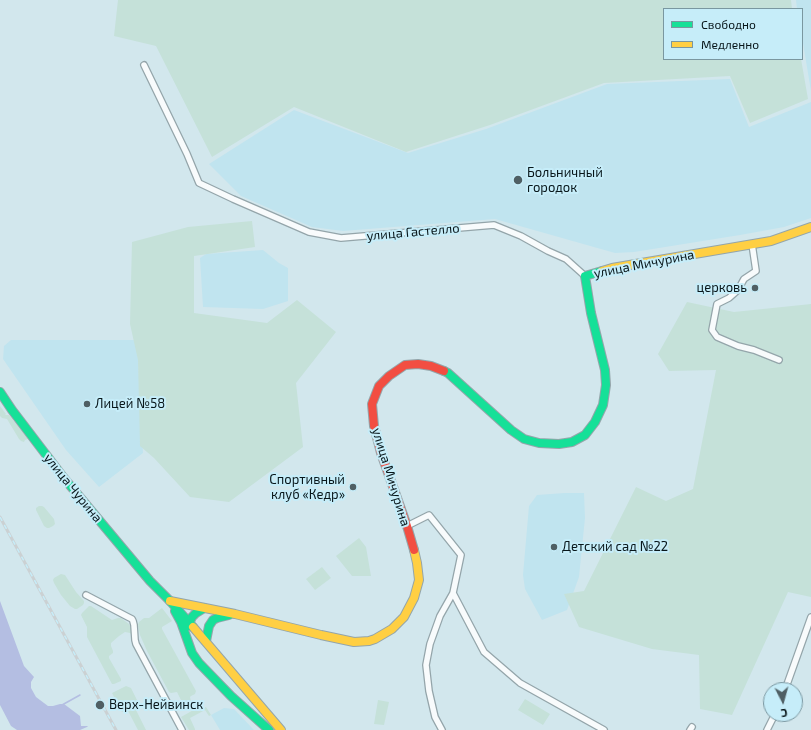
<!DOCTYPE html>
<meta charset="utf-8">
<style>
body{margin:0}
#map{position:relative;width:811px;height:730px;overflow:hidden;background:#d2e7ed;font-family:"Exo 2",sans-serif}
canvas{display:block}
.legend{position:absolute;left:663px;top:8px;width:140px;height:52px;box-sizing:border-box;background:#c6edf9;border:1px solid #7a97a0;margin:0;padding:5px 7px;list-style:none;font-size:12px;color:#08161a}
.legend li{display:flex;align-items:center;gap:8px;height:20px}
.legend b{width:20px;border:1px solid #7a97a0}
.north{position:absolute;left:763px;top:682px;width:40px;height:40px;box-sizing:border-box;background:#c6edf9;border:1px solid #7a97a0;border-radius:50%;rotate:174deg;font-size:11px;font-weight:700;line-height:16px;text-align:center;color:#08161a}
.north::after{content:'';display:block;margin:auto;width:14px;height:18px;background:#4f5f64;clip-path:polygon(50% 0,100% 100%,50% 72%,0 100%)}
</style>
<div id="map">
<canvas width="811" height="730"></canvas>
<ul class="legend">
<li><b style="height:5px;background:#16e098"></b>Свободно</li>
<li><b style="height:5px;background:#ffcf43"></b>Медленно</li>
</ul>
<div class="north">С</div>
</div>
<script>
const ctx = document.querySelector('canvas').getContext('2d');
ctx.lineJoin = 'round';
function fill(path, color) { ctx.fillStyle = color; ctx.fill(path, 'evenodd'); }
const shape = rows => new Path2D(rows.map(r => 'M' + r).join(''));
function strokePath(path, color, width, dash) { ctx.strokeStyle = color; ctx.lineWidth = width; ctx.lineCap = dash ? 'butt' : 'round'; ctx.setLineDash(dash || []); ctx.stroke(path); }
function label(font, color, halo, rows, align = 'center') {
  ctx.font = font + ' "Exo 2",sans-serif'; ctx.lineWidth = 4; ctx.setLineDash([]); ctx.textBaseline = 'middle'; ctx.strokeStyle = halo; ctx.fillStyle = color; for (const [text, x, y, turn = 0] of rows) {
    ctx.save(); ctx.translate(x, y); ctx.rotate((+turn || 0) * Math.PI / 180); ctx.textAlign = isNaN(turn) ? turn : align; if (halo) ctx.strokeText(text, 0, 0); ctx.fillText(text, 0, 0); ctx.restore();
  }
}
fill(shape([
 [796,0,811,0,811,91,802,37,802,9,797,9],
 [730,79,749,127,811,102,811,218,784,227,740,235,634,252,615,253,495,219,343,231,312,227,241,196,209,164,294,110,408,153,486,129,607,84],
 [263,250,279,263,288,268,288,301,263,309,203,307,200,258,206,254],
 [11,340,137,340,143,453,99,487,66,450,3,359,4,346],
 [565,493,584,493,585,518,579,577,567,610,542,620,525,589,523,575,529,506,537,495],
 [224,708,234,709,254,730,220,730,211,715]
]), '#c0e4ef');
fill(shape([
 [118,0,791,0,792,9,664,9,664,59,801,59,808,99,750,123,730,76,604,83,490,125,406,152,294,107,212,157,156,46,114,36],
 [252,221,255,247,194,256,194,313,267,323,297,300,336,332,296,383,303,447,229,502,190,497,154,458,140,446,138,360,130,324,132,242,188,227],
 [687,302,734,312,811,304,811,597,788,592,732,715,700,709,699,655,652,649,579,627,564,594,584,591,636,487,666,501,693,489,716,370,669,371,658,354],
 [0,406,6,414,5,415,9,415,28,439,25,440,24,442,21,441,19,439,7,419,2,418,0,416],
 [39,506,42,506,44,507,54,519,55,524,53,526,49,528,47,528,44,526,36,510,36,508],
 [359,538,366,547,371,576,352,576,336,556],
 [322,567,331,578,315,590,306,579],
 [61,574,65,575,76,592,84,601,84,603,83,605,77,609,75,609,70,606,61,595,54,583,53,580,54,578],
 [89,606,91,606,112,620,118,618,121,618,129,624,131,628,132,636,130,633,125,632,119,636,111,643,111,646,113,651,113,653,109,656,109,658,121,679,121,681,114,684,112,684,87,637,87,627,81,615,82,613],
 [162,608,172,621,162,627,162,629,196,691,195,694,191,696,190,697,191,702,189,704,186,705,182,702,177,692,171,693,169,692,147,651,140,635,138,625,139,622,144,618,149,618],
 [126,686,131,688,137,700,136,706,136,710,146,730,138,730,127,709,122,712,112,693],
 [525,699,550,714,543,725,518,710],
 [378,700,389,702,384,725,374,724],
 [206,707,211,715,209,716,205,710,190,718,195,729,195,730,189,730,181,717,197,708,199,711]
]), '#c5e1d9');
fill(shape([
 [0,601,24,666,34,677,31,682,31,688,36,697,48,706,53,706,60,704,64,704,80,716,81,726,88,726,87,727,80,730,17,730,11,726,0,705]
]), '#b4bee2');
strokePath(shape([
 [62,705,80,695]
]), '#b4bee2', 1.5);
const street = shape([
 [144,65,187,154,199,183,233,199,309,232,341,238,494,225,521,236,548,251,566,259,585,276],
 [752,244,756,271,744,279,738,290,729,298,717,304,712,330,717,337,738,346,754,350,779,360],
 [407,526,429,515,461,555,453,593,440,616,430,644,426,665,429,691,435,717,442,730],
 [453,593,484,652,520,683,604,730],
 [86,595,128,617,132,619,133,621,134,625,135,640,136,644,182,730],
 [785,690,811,617],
 [690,730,692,727],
 [767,730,775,714]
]);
const fast = shape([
 [444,371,448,373,511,430,524,439,539,443,559,444,572,442,585,435,595,422,603,405,606,385,605,370,591,313,585,276,602,271],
 [0,392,12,410,63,477,150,581,170,601,193,627],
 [175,611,181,622,192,653,199,663,231,696,269,730],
 [188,626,192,617,196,613,204,608],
 [206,641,209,626,213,620,217,618,229,615]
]);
const slow = shape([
 [602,271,612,268,771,241,811,227],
 [170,601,235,614,321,635,354,642,369,641,375,639,392,629,404,617,414,598,419,580,417,563,414,550],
 [193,627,281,730]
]);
const jam = shape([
 [414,550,407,526,381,453,374,426,372,404,379,386,389,376,405,365,418,364,431,366,444,371]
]);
strokePath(street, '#94a5aa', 8);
strokePath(fast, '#94a5aa', 10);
strokePath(slow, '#94a5aa', 10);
strokePath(jam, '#94a5aa', 10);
strokePath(street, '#f8fbfc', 5.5);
strokePath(fast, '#16e098', 8);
strokePath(slow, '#ffcf43', 8);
strokePath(jam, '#f24e42', 8);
const rail = shape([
 [0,517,116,730]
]);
strokePath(rail, '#cbd1d3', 3);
strokePath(rail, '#c6edf9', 1.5, [4.5]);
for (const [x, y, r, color] of [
 [518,180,5,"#4f5f64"],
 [755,288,4,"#4f5f64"],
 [87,404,4,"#4f5f64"],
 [353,487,4,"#4f5f64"],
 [554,547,4,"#4f5f64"],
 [100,705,5,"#4f5f64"]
]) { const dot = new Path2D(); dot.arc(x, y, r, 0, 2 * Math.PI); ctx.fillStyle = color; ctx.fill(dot); strokePath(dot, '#c6edf9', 1.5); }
label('13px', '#08161a', '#c6edf9', [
 ["Больничный",527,173],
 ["городок",527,188],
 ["церковь",747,288,"right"],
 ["Лицей №58",95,404],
 ["Спортивный",345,480,"right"],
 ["клуб «Кедр»",345,495,"right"],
 ["Детский сад №22",562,547],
 ["Верх-Нейвинск",109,705]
], 'left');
label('13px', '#08161a', '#c6edf9', [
 ["улица Гастелло",413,232,-5],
 ["улица Мичурина",644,264,-11],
 ["улица Мичурина",391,477,73],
 ["улица Чурина",73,488,51]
]);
</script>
